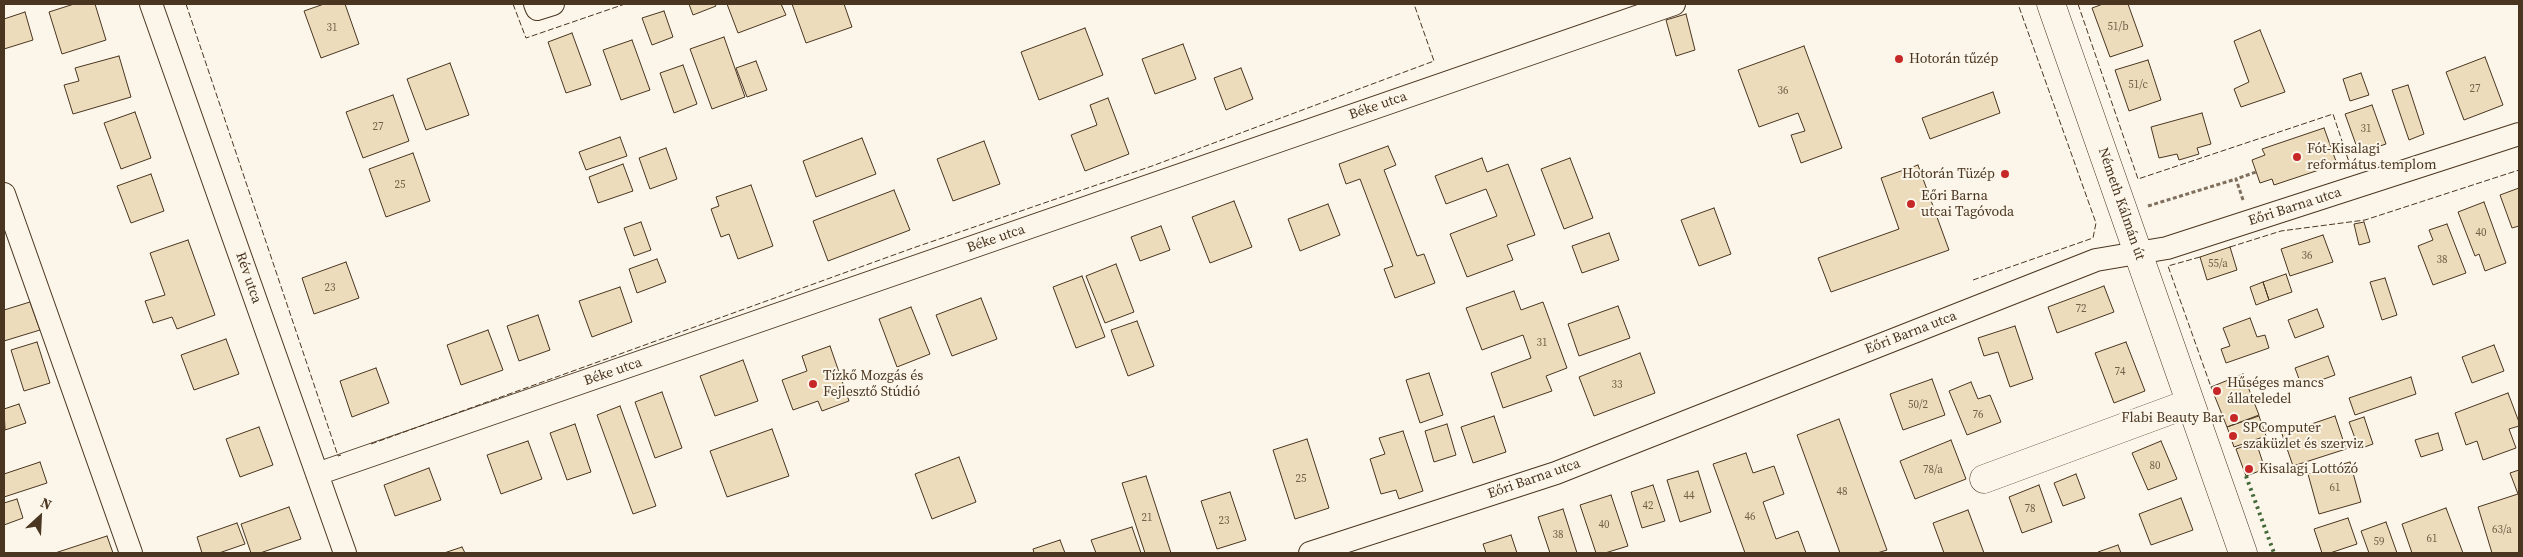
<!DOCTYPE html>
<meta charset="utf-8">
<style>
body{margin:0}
#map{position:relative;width:2523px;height:557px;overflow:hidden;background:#fbf6e9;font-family:"Source Serif 4",serif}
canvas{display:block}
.frame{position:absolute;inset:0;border:5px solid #4a3520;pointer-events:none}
.north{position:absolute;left:15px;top:492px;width:50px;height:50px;-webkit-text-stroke:4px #fbf6e9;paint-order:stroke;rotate:25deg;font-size:14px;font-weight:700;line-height:20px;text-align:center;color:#4a3520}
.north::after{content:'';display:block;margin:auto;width:18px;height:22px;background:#4a3520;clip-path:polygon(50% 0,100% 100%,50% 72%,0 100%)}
</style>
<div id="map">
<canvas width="2523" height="557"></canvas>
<div class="frame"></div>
<div class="north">N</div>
</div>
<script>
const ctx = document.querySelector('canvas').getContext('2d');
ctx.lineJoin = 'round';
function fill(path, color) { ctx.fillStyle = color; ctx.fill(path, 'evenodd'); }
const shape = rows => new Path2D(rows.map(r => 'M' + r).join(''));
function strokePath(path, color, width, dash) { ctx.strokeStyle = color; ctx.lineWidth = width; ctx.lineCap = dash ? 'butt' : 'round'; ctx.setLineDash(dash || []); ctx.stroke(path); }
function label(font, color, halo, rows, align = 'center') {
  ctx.font = font + ' "Source Serif 4",serif'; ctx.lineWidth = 4; ctx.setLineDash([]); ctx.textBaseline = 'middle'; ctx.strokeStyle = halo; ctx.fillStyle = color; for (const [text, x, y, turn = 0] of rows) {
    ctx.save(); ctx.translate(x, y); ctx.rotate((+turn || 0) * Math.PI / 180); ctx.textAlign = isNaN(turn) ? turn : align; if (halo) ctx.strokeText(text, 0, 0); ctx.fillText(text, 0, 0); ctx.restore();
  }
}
const building = shape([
 [74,4,95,4,106,40,62,54,49,12,74,4],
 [324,4,345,4,359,44,321,58,304,11,324,4],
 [689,4,715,4,716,6,693,15,689,4],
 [727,4,781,4,786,15,738,33,727,4],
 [792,4,844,4,852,27,806,43,792,4],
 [2103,4,2128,4,2143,46,2110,57,2092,8,2103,4],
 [664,11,673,37,652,45,642,18,664,11],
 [25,12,33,40,4,49,4,19,25,12],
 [1686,14,1695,50,1676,56,1666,20,1686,14],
 [1085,28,1103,75,1039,100,1021,52,1085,28],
 [2260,30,2285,92,2241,107,2234,89,2249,82,2234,41,2260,30],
 [572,33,591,85,566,93,548,42,572,33],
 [724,37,745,97,712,109,690,49,724,37],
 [632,40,650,90,621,100,603,50,632,40],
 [1183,44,1196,79,1155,94,1142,59,1183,44],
 [1804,46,1842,148,1801,163,1791,135,1805,131,1798,113,1759,127,1738,70,1804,46],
 [119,56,131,97,73,114,64,85,79,81,75,68,119,56],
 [2485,57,2503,105,2464,120,2446,72,2485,57],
 [2148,60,2161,100,2129,111,2115,70,2148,60],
 [756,61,767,90,747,97,736,68,756,61],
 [450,63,469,115,426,130,407,79,450,63],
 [683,65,697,104,674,113,660,73,683,65],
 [1241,68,1253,99,1226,110,1214,78,1241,68],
 [2361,73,2369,95,2350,101,2343,79,2361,73],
 [2408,85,2424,134,2409,140,2392,90,2408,85],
 [1993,92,2000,113,1930,139,1922,118,1993,92],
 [393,95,409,141,363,158,346,112,393,95],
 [1108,98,1129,154,1085,171,1071,135,1097,125,1090,105,1108,98],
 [2372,105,2386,144,2359,153,2345,114,2372,105],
 [135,112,151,158,121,169,104,123,135,112],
 [2202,113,2211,144,2197,148,2199,154,2179,160,2177,154,2159,158,2151,127,2202,113],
 [2324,128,2337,164,2274,185,2272,179,2260,183,2252,160,2265,155,2262,149,2324,128],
 [620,137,627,156,586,170,579,152,620,137],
 [862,138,876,174,816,197,803,161,862,138],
 [984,141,1000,184,953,201,937,159,984,141],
 [1388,146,1396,165,1384,170,1417,256,1424,254,1435,283,1395,298,1384,269,1393,266,1360,179,1346,184,1339,164,1388,146],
 [666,148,677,179,650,189,639,158,666,148],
 [413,153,430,201,386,217,369,169,413,153],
 [1482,158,1487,172,1508,164,1535,235,1507,245,1513,260,1467,277,1450,234,1497,216,1486,189,1446,204,1435,176,1482,158],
 [1570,158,1593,218,1564,229,1541,169,1570,158],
 [623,164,633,191,598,203,589,177,623,164],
 [1918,165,1949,250,1831,292,1818,258,1899,229,1881,178,1918,165],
 [151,174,164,211,131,223,117,186,151,174],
 [751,185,773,246,738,259,729,234,721,237,711,209,719,206,716,197,751,185],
 [2519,188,2519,226,2512,228,2500,195,2519,188],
 [894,190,910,230,828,261,813,221,894,190],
 [1234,201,1252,247,1210,263,1192,217,1234,201],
 [2484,202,2506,263,2485,271,2479,254,2475,256,2458,212,2484,202],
 [1328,204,1340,235,1300,251,1288,219,1328,204],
 [1714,208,1731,254,1699,266,1681,220,1714,208],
 [641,222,651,250,634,256,624,228,641,222],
 [2364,222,2370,242,2359,245,2354,224,2364,222],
 [2447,224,2466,273,2433,285,2418,246,2433,240,2429,230,2447,224],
 [1161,226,1170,250,1140,261,1131,237,1161,226],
 [1609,233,1619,260,1582,273,1572,246,1609,233],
 [2323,235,2333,262,2290,276,2281,249,2323,235],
 [188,240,215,315,177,329,172,317,153,323,145,301,165,295,150,253,188,240],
 [2230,247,2237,270,2207,280,2200,257,2230,247],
 [657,259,666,282,637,293,629,269,657,259],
 [346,262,359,298,314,314,302,278,346,262],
 [1116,264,1134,312,1105,323,1086,276,1116,264],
 [2286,274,2292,292,2269,300,2263,282,2286,274],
 [1082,276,1105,337,1076,348,1053,287,1082,276],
 [2385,278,2397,315,2382,320,2370,282,2385,278],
 [2263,282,2269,300,2256,305,2250,287,2263,282],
 [2104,286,2114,312,2057,333,2048,307,2104,286],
 [620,287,632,322,592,337,579,301,620,287],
 [1514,291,1521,310,1543,302,1567,368,1546,376,1552,391,1503,408,1491,373,1531,358,1523,335,1482,350,1466,308,1514,291],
 [981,298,997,339,952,356,936,315,981,298],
 [30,302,40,330,4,341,4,310,30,302],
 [1618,306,1630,338,1579,356,1568,324,1618,306],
 [911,307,930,354,897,367,879,319,911,307],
 [2317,309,2324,327,2295,338,2288,320,2317,309],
 [538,315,550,350,519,361,507,326,538,315],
 [2250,318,2257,337,2265,335,2269,348,2226,363,2221,349,2230,346,2223,328,2250,318],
 [1137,321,1154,366,1128,376,1111,330,1137,321],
 [2015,326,2033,379,2010,387,1998,352,1984,356,1978,338,2015,326],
 [488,330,503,370,461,385,447,345,488,330],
 [226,339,239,374,194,390,181,355,226,339],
 [37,342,50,383,24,391,11,350,37,342],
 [2126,342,2145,391,2114,403,2095,353,2126,342],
 [2494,345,2504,371,2472,383,2462,357,2494,345],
 [830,346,849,401,822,411,818,401,793,410,782,380,807,371,802,356,830,346],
 [1640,353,1655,393,1594,416,1579,377,1640,353],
 [2328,356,2335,375,2302,387,2295,368,2328,356],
 [743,360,758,401,715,416,700,376,743,360],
 [376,368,389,403,352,417,340,381,376,368],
 [1429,373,1443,415,1420,423,1406,380,1429,373],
 [2243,374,2259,415,2227,427,2211,387,2243,374],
 [2411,377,2416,394,2355,415,2349,398,2411,377],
 [1932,379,1945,415,1903,430,1890,394,1932,379],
 [1971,382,1978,399,1990,395,2001,422,1967,435,1949,391,1971,382],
 [662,392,682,448,655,458,635,402,662,392],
 [2508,393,2519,422,2519,426,2509,429,2516,448,2483,460,2477,441,2466,445,2455,413,2508,393],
 [19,404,26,423,5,430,4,409,19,404],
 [620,406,656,506,633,514,597,415,620,406],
 [1494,416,1506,452,1473,463,1461,427,1494,416],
 [2259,416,2266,436,2234,447,2227,427,2259,416],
 [2335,416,2346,449,2293,466,2282,434,2335,416],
 [2364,417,2373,444,2359,449,2349,422,2364,417],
 [1839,419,1887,550,1877,553,1840,553,1797,435,1839,419],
 [575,424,591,472,567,480,550,433,575,424],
 [1447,424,1456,455,1434,462,1425,431,1447,424],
 [259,427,273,465,240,477,226,439,259,427],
 [772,429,789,476,727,497,710,451,772,429],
 [1403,431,1423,491,1399,499,1396,490,1381,494,1370,459,1385,454,1379,438,1403,431],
 [2438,433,2443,450,2421,457,2415,440,2438,433],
 [1307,439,1329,508,1295,519,1273,450,1307,439],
 [1951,440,1966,479,1915,499,1900,461,1951,440],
 [528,441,542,479,501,494,487,455,528,441],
 [2161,441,2177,479,2148,490,2132,453,2161,441],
 [2256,442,2265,469,2246,476,2236,449,2256,442],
 [1746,453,1753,473,1774,466,1784,494,1763,502,1776,539,1798,531,1806,553,1745,553,1713,464,1746,453],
 [959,457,976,502,932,519,915,474,959,457],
 [40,462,47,483,4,497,4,474,40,462],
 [2350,462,2361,502,2319,514,2308,474,2350,462],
 [429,468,441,500,395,516,384,485,429,468],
 [2519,470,2519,553,2492,553,2478,507,2518,494,2510,473,2519,470],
 [1698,471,1711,512,1680,522,1667,480,1698,471],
 [2076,474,2085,498,2063,506,2054,483,2076,474],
 [1146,476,1171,553,1145,553,1122,483,1146,476],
 [1653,485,1665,521,1642,528,1631,492,1653,485],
 [2039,485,2052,522,2022,533,2009,497,2039,485],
 [1230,492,1246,540,1217,549,1201,501,1230,492],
 [1611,495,1628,546,1605,553,1596,553,1580,505,1611,495],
 [2181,498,2193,530,2151,545,2139,514,2181,498],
 [17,499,23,518,4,525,4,503,17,499],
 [289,507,301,539,260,553,251,553,241,524,289,507],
 [2446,508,2463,553,2412,553,2402,524,2446,508],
 [1563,509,1577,553,1550,553,1538,517,1563,509],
 [1968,510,1984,553,1944,553,1933,523,1968,510],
 [2348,518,2357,544,2330,553,2322,553,2314,529,2348,518],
 [2386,522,2397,553,2369,553,2361,531,2386,522],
 [237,523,245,544,219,553,202,553,197,537,237,523],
 [1132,527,1141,553,1096,553,1091,540,1132,527],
 [1511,535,1517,553,1486,553,1483,544,1511,535],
 [107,536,113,553,55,553,107,536],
 [1060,540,1065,553,1034,553,1033,549,1060,540],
 [2118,545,2121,553,2098,553,2098,552,2118,545],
 [462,547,465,553,444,553,462,547]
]);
fill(building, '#ecdcbc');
strokePath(building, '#4a3520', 1);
const minor = shape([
 [151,4,345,553],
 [535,4,537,9,553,4],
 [4,194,131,553],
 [317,474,1674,4],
 [1310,553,1556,473,2096,260,2167,248,2519,134]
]);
const tertiary = shape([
 [2051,4,2243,553],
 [1984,479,2190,403]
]);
strokePath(minor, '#4a3520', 24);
strokePath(tertiary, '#4a3520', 29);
strokePath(shape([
 [2243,200,2236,179,2256,172],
 [2148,206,2236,179]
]), '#7f6f5c', 3, [4, 2.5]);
strokePath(minor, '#fbf6e9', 22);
strokePath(tertiary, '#fbf6e9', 28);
strokePath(shape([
 [2246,476,2274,553]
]), '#436837', 4, [2.5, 4]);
strokePath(shape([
 [186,4,338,456,341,455],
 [513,4,526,38,625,4],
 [2078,4,2138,179,2333,114,2351,168],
 [2230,247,2281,231,2365,220,2519,170],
 [2200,257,2168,266,2211,387],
 [1973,280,2093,238,2096,223,2018,4],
 [371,444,913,248,1152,166,1434,61,1414,4]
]), '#4a3520', 1, [6, 2.5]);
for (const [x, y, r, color] of [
 [1899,59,5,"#c62828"],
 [2297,157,5,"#c62828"],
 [2005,174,5,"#c62828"],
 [1911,204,5,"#c62828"],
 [813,384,5,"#c62828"],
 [2217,391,5,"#c62828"],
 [2234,418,5,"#c62828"],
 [2233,436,5,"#c62828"],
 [2249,469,5,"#c62828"]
]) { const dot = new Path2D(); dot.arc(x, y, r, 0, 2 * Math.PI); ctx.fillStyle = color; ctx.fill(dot); strokePath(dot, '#fbf6e9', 2); }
label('11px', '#725f47', null, [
 ["51/b",2118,27],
 ["31",332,28],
 ["51/c",2138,85],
 ["27",2475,89],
 ["36",1783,91],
 ["27",378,127],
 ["31",2366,129],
 ["25",400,185],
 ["40",2481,233],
 ["36",2307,256],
 ["38",2442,260],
 ["55/a",2218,264],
 ["23",330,288],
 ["72",2081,309],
 ["31",1542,343],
 ["74",2120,372],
 ["33",1617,385],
 ["50/2",1918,405],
 ["76",1978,415],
 ["80",2155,466],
 ["78/a",1933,470],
 ["25",1301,479],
 ["61",2335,488],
 ["48",1842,492],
 ["44",1689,496],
 ["42",1648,506],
 ["78",2030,509],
 ["46",1750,517],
 ["21",1147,518],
 ["23",1224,521],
 ["40",1604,525],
 ["63/a",2502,530],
 ["38",1558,535],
 ["61",2432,539],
 ["59",2379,542]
]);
label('14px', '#4a3520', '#fbf6e9', [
 ["Hotorán tűzép",1909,59],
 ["Fót-Kisalagi",2307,149],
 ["református templom",2307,165],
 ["Hotorán Tüzép",1995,174,"right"],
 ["Eőri Barna",1921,196],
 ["utcai Tagóvoda",1921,212],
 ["Tízkő Mozgás és",823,376],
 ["Fejlesztő Stúdió",823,392],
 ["Hűséges mancs",2227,383],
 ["állateledel",2227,399],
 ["Flabi Beauty Bar",2224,418,"right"],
 ["SPComputer",2243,428],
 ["szaküzlet és szerviz",2243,444],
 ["Kisalagi Lottózó",2259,469]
], 'left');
label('14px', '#4a3520', '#fbf6e9', [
 ["Béke utca",1378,106,-19],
 ["Németh Kálmán út",2121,204,71],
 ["Eőri Barna utca",2295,207,-18],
 ["Béke utca",996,239,-19],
 ["Rév utca",248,278,71],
 ["Eőri Barna utca",1911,333,-21],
 ["Béke utca",613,372,-19],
 ["Eőri Barna utca",1534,479,-19]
]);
</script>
